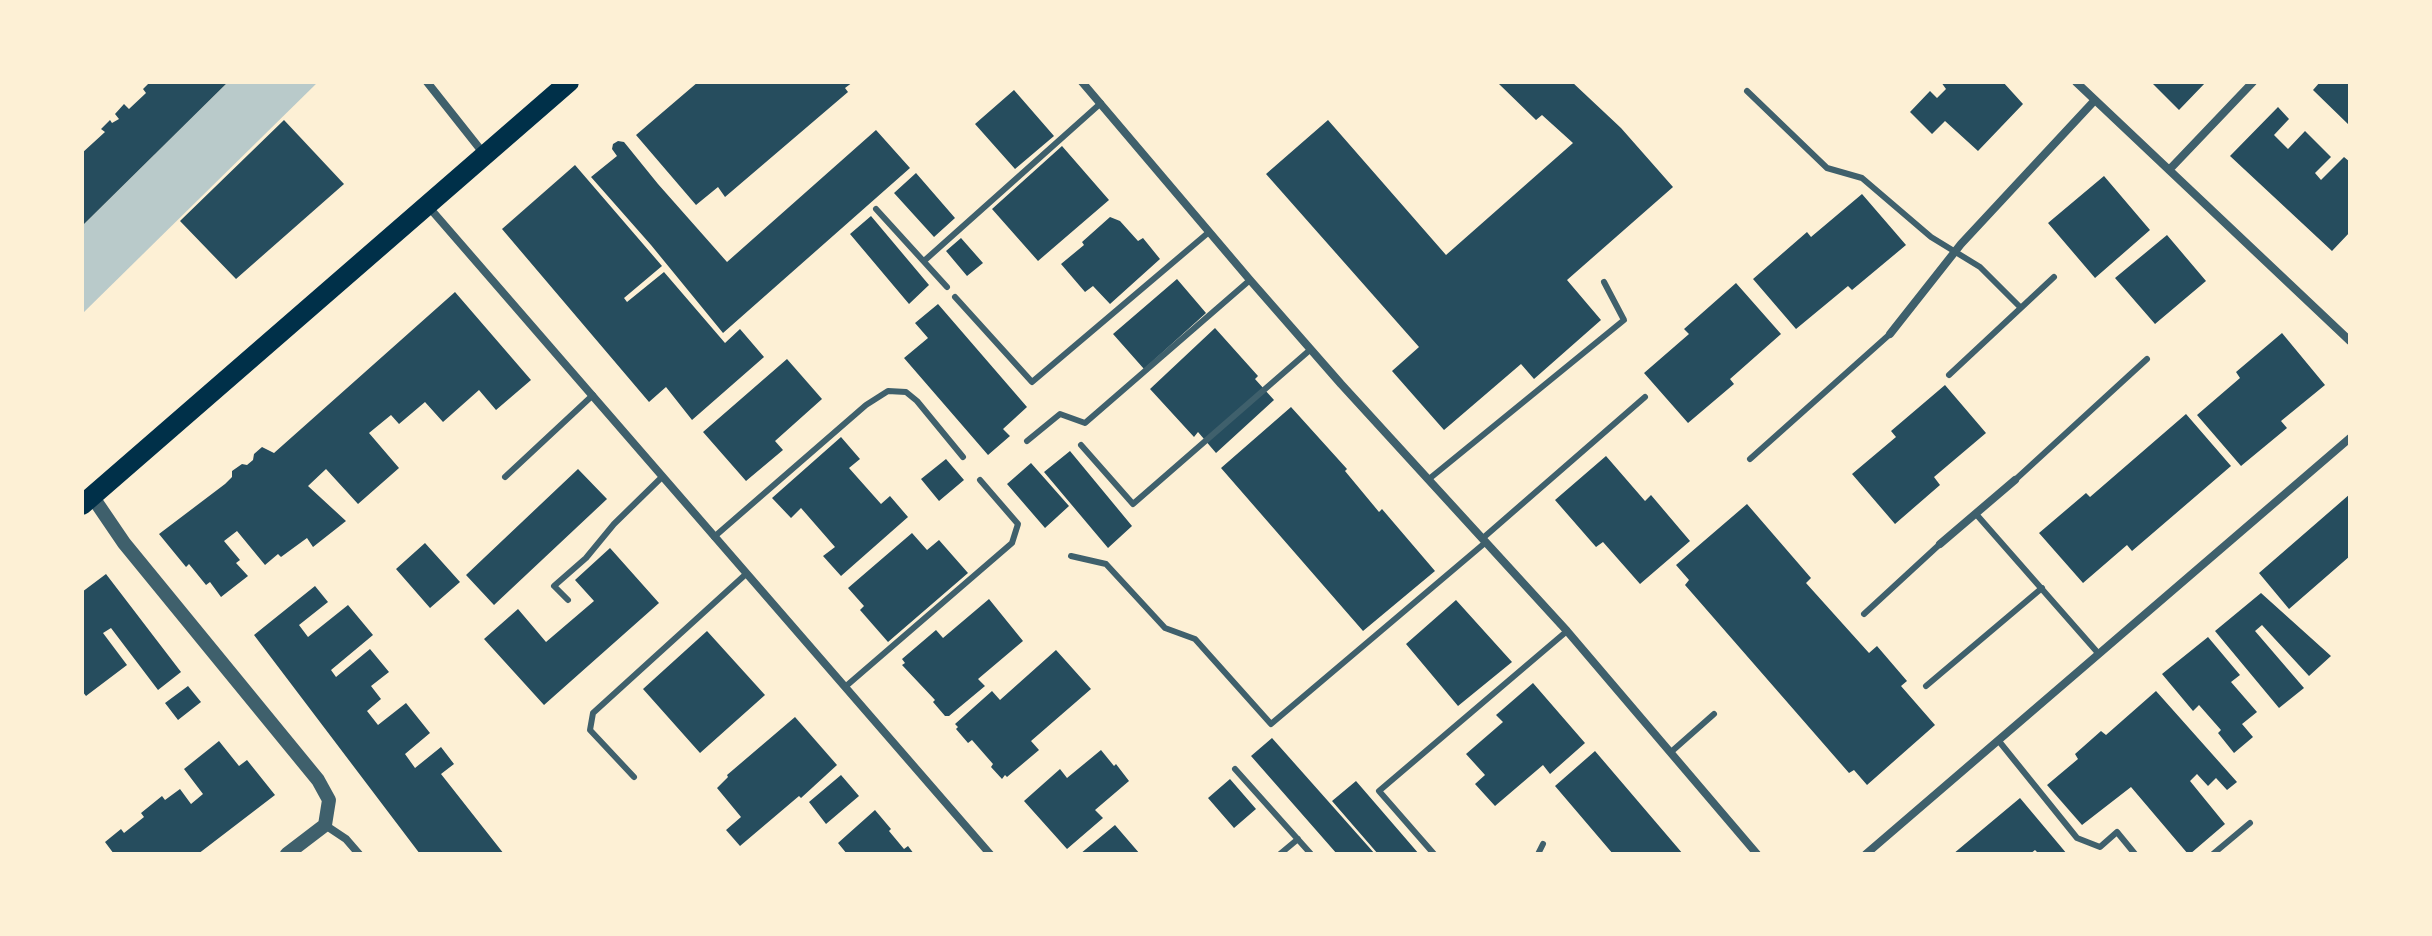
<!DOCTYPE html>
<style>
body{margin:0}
#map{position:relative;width:2432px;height:936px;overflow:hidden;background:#fdf0d5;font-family:Overpass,sans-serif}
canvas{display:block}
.frame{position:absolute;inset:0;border:84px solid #fdf0d5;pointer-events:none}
</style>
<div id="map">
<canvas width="2432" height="936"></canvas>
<div class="frame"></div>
</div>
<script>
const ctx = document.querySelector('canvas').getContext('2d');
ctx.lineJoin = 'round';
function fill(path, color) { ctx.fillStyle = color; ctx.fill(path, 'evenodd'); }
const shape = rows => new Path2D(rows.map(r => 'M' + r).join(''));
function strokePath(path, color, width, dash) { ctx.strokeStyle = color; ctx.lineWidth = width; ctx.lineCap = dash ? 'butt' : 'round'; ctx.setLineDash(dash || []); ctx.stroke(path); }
fill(shape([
 [228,82,318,82,82,314,82,226]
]), '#b9caca');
fill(shape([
 [150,82,228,82,82,226,82,153,105,132,101,129,110,120,112,123,119,119,115,114,124,104,129,109,146,93,143,89],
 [698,82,853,82,845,88,848,92,725,197,718,187,696,205,636,135],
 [1500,82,1572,82,1621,128,1673,187,1567,280,1601,320,1534,379,1521,364,1444,430,1392,371,1419,347,1266,174,1328,120,1446,255,1573,143,1542,115,1536,120,1499,84],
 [1941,82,2003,82,2023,104,1978,151,1945,121,1932,134,1910,112,1930,91,1937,98,1946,89],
 [2151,82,2206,82,2179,110],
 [2320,82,2350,82,2350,126,2313,90],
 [1014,90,1054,136,1015,169,975,124],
 [2278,107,2289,119,2274,135,2288,149,2305,131,2331,157,2315,173,2321,180,2344,157,2350,162,2350,232,2332,251,2230,156],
 [284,120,344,184,236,279,180,221],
 [876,130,910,168,723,333,651,245,591,177,617,156,612,149,613,144,618,141,624,142,658,184,727,262],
 [1062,146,1109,200,1038,261,992,209],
 [575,165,662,266,624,298,627,302,664,272,725,343,740,329,764,357,692,420,666,387,649,402,502,229],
 [916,173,955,218,934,237,894,193],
 [2104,176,2150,230,2095,278,2048,223],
 [1862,194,1906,245,1852,290,1848,286,1796,329,1753,279,1807,232,1811,237],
 [871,216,929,285,909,304,850,234],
 [1110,217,1120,221,1138,241,1143,238,1160,259,1110,304,1093,286,1085,292,1061,264,1084,245,1082,242],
 [2167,235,2206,281,2155,324,2115,278],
 [961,238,983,263,967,276,946,251],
 [1177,279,1206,313,1144,369,1113,334],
 [1736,283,1781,334,1730,379,1734,384,1688,423,1644,373,1689,334,1684,329],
 [455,292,531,380,496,410,479,390,443,422,425,402,399,424,391,415,369,433,399,468,358,504,326,469,308,486,346,521,313,547,307,538,281,557,278,554,265,565,237,531,224,541,240,560,236,563,248,576,221,597,210,582,206,585,189,564,186,567,159,534,225,484,232,477,232,471,242,464,247,465,253,460,254,454,262,447,274,453],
 [938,304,1027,407,1003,429,1010,436,988,455,904,358,928,338,915,323],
 [1215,328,1258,376,1255,379,1274,400,1216,453,1198,432,1194,437,1150,389],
 [2282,333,2325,385,2281,421,2287,428,2241,466,2197,415,2240,378,2236,372],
 [787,359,822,399,775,441,783,450,746,481,703,432],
 [1945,385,1986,433,1934,477,1940,485,1895,524,1852,474,1896,437,1891,431],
 [1291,407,1347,469,1345,471,1379,512,1382,509,1435,571,1363,631,1221,468],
 [2186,414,2231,466,2132,551,2127,545,2083,583,2039,533,2086,493,2090,497],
 [841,437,860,459,849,468,881,504,890,496,908,517,841,576,823,556,835,547,801,508,791,518,772,498],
 [1070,451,1132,526,1108,548,1044,472],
 [1606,456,1645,501,1651,495,1690,541,1640,584,1603,542,1596,547,1555,500],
 [946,459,964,480,939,501,921,479],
 [1031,463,1069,506,1045,528,1007,484],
 [578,469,607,499,494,605,466,575],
 [2350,494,2350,556,2289,609,2259,573],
 [1747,504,1811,578,1806,583,1869,653,1877,646,1907,681,1901,686,1935,725,1867,785,1854,770,1849,773,1685,585,1689,580,1676,565],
 [912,533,927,550,939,540,968,573,888,642,860,610,864,606,848,588],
 [425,543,460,582,430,608,396,569],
 [610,548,659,603,544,705,484,639,518,609,546,642,594,601,575,580],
 [106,574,181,672,158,690,111,628,103,633,127,665,86,696,82,691,82,592],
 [315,586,328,602,299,625,308,637,348,605,373,635,331,670,336,677,370,649,389,672,371,686,381,699,367,711,378,725,406,703,430,733,405,754,415,768,441,747,454,764,441,774,504,854,420,854,254,635],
 [2261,593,2331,656,2309,676,2262,625,2255,631,2304,688,2279,708,2215,631],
 [989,599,1023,641,978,679,985,686,949,716,945,716,933,702,935,700,902,665,905,663,902,659,936,630,943,638],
 [1456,600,1512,662,1458,706,1406,644],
 [707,631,765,695,700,753,643,689],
 [2208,637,2240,675,2231,682,2257,712,2242,724,2253,737,2234,753,2218,733,2221,730,2199,705,2193,711,2162,674],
 [1056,650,1091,689,1031,741,1039,750,1007,777,1005,775,1002,779,991,767,993,764,972,740,968,743,956,729,958,727,955,724,992,691,1000,700],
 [1533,683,1585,743,1550,774,1543,765,1495,806,1475,784,1485,775,1466,754,1503,722,1496,715],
 [188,686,201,702,178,720,165,703],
 [2156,691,2237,782,2227,790,2216,778,2208,786,2197,774,2190,781,2225,824,2190,854,2188,854,2131,787,2082,825,2047,785,2078,759,2075,754,2101,731,2106,735],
 [795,717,837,765,801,798,799,796,740,846,726,830,741,817,717,788,728,777,727,775],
 [1272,738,1375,854,1337,854,1251,756],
 [219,741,239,766,247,760,275,795,198,854,114,854,105,842,121,829,124,833,144,817,141,813,162,796,165,800,180,789,191,804,203,794,184,769],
 [1101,750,1114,766,1116,764,1129,781,1095,810,1103,818,1067,849,1024,801,1060,769,1067,778],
 [1595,751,1683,854,1613,854,1555,786],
 [841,775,859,796,826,824,809,802],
 [1230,779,1256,809,1234,828,1208,798],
 [1356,781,1419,854,1378,854,1332,801],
 [2020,798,2067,854,2039,854,2035,850,2030,854,1953,854],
 [875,810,891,829,889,831,904,849,908,846,914,854,847,854,838,843],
 [1115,825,1140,854,1080,854]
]), '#264d5e');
strokePath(shape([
 [1747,91,1827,168,1862,178,1931,237,1980,267,2021,308],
 [876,209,947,287],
 [924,261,1101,103],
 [955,297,1032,382,1209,232],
 [1949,375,2054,277],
 [1027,441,1060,414,1085,423,1250,280],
 [1081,445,1133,504,1311,349],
 [1750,459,1890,334],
 [505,477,593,395],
 [1429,479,1624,320,1604,282],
 [2015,480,2147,359],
 [1976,514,2098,653],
 [714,537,866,405,888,391,906,392,917,401,963,457],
 [1483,538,1645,397],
 [1071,556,1106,564,1165,628,1195,639,1271,724,1486,542],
 [568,600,554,586,586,558,614,524,662,477],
 [1864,614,1940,544],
 [1926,686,2042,588],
 [845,687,1012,543,1018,524,980,480],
 [1998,740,2077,838,2100,847,2117,832,2135,854],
 [1671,752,1714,714],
 [1235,769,1311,854],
 [634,777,590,730,593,713,746,574],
 [1280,854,1298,839],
 [1434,854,1379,791,1567,631],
 [1538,854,1543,844],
 [2213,854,2250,823]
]), '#3f606c', 6);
strokePath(shape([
 [427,82,484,154],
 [1082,82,1250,280,1341,384,1567,631,1757,854],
 [2076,82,2350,341],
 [2169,170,2253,82],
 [427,205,990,854],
 [1890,334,1961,244,2095,100],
 [1940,544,2015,480],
 [325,825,346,839,359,854],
 [1866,854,2350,438]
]), '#3f606c', 8);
strokePath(shape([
 [92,496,124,543,318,780,329,800,325,825,287,854]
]), '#3f606c', 14);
strokePath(shape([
 [82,505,569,82]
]), '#003049', 20);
</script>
